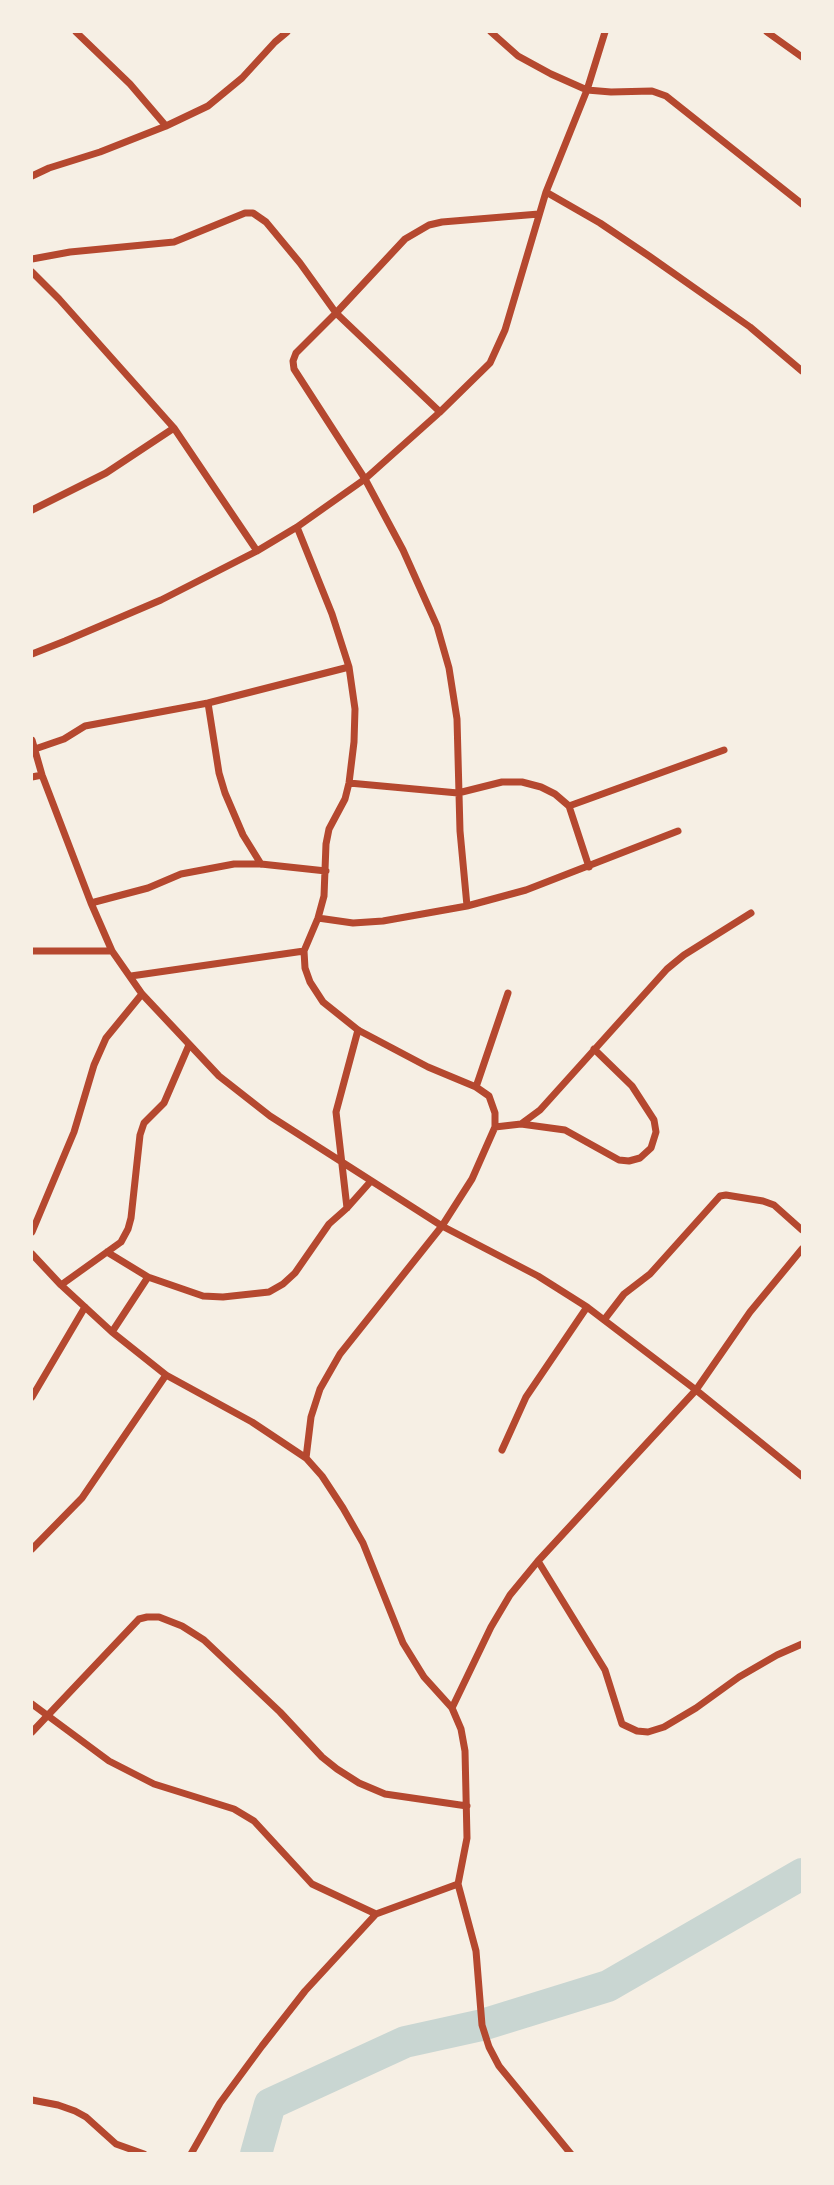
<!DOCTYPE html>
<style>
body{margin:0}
#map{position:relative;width:834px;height:2185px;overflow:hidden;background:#f6efe4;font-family:"Asap Condensed",sans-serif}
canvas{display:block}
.frame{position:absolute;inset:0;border:33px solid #f6efe4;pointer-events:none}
</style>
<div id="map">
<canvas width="834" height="2185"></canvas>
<div class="frame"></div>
</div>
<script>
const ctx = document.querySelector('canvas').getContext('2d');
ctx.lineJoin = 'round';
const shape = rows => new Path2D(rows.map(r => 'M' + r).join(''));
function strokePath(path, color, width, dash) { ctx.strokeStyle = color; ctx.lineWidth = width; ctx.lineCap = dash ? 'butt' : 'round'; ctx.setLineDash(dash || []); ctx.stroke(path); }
strokePath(shape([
 [256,2154,270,2104,405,2042,482,2025,608,1986,802,1874]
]), '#c9d6d2', 32);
strokePath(shape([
 [76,32,130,84,166,126],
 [491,32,518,56,551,74,587,90,611,92,652,91,666,96,802,204],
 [767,32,802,57],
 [32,176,49,168,100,152,166,126,208,106,242,78,275,42,287,32],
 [546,192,600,223,649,256,750,327,802,371],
 [32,259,70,252,174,242,245,213,253,213,266,222,300,263,336,313,440,412],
 [32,272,59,299,174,428],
 [32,510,106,473,174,428,257,551],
 [32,654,65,641,161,600,257,551,297,527,365,479,440,412,490,363,505,330,546,192,587,90,605,32],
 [208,703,219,773,225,793,243,835,261,864],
 [32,740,42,775,91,903,112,951,142,994,219,1076,270,1116,442,1226,472,1179,495,1127,495,1113,489,1096,476,1087,428,1067,358,1030,323,1002,310,982,305,968,304,951,318,918,324,896,326,844,329,829,345,799,349,783,354,742,355,709,349,667,332,614,297,527],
 [35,749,64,739,85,726,208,703,349,667],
 [32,777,42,775],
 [349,783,458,793,502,782,522,782,541,787,555,794,569,806],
 [589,867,569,806,724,750],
 [91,903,148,888,181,874,234,864,261,864,326,871],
 [467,906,460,831,457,719,449,668,437,626,403,550,365,479,294,369,293,361,296,353,336,313,405,239,429,225,442,222,539,214],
 [318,918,353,923,383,921,467,906,526,890,678,831],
 [32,951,112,951],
 [131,976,304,951],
 [476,1087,508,993],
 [521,1124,565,1130,619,1160,629,1161,640,1158,651,1148,656,1132,654,1120,632,1086,594,1049],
 [495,1127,521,1124,540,1110,667,969,684,955,751,913],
 [347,1208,336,1112,358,1030],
 [32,1232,74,1132,94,1065,106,1038,142,994],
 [107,1252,148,1277,203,1296,223,1297,269,1292,283,1284,295,1273,329,1224,347,1208,371,1181],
 [32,1254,61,1285,112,1332,166,1375,252,1422,306,1458,322,1476,343,1508,363,1543,403,1643,424,1677,452,1708,461,1729,465,1751,467,1838,458,1884,476,1951,482,2025,489,2047,499,2066,571,2154],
 [61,1285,121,1242,128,1229,131,1218,140,1135,144,1123,164,1103,189,1045],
 [604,1320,624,1294,650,1274,720,1196,726,1195,763,1201,774,1205,802,1230],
 [112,1332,148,1277],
 [32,1397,85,1307],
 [502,1450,526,1397,587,1307],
 [306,1458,311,1417,320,1389,340,1354,442,1226,538,1276,587,1307,696,1390,802,1476],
 [32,1549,82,1498,166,1375],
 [538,1561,605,1670,622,1724,637,1731,648,1732,664,1727,696,1708,739,1677,777,1655,802,1644],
 [32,1704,109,1761,154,1784,234,1809,254,1821,312,1884,376,1914],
 [452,1708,491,1627,510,1595,538,1561,696,1390,750,1312,802,1249],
 [32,1732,139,1619,147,1617,159,1617,182,1626,204,1640,280,1712,322,1757,337,1769,359,1783,385,1794,467,1806],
 [32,2100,58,2105,75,2111,86,2117,116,2144,144,2154],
 [191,2154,220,2103,262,2046,305,1991,376,1914,458,1884]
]), '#b5482f', 7);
</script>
